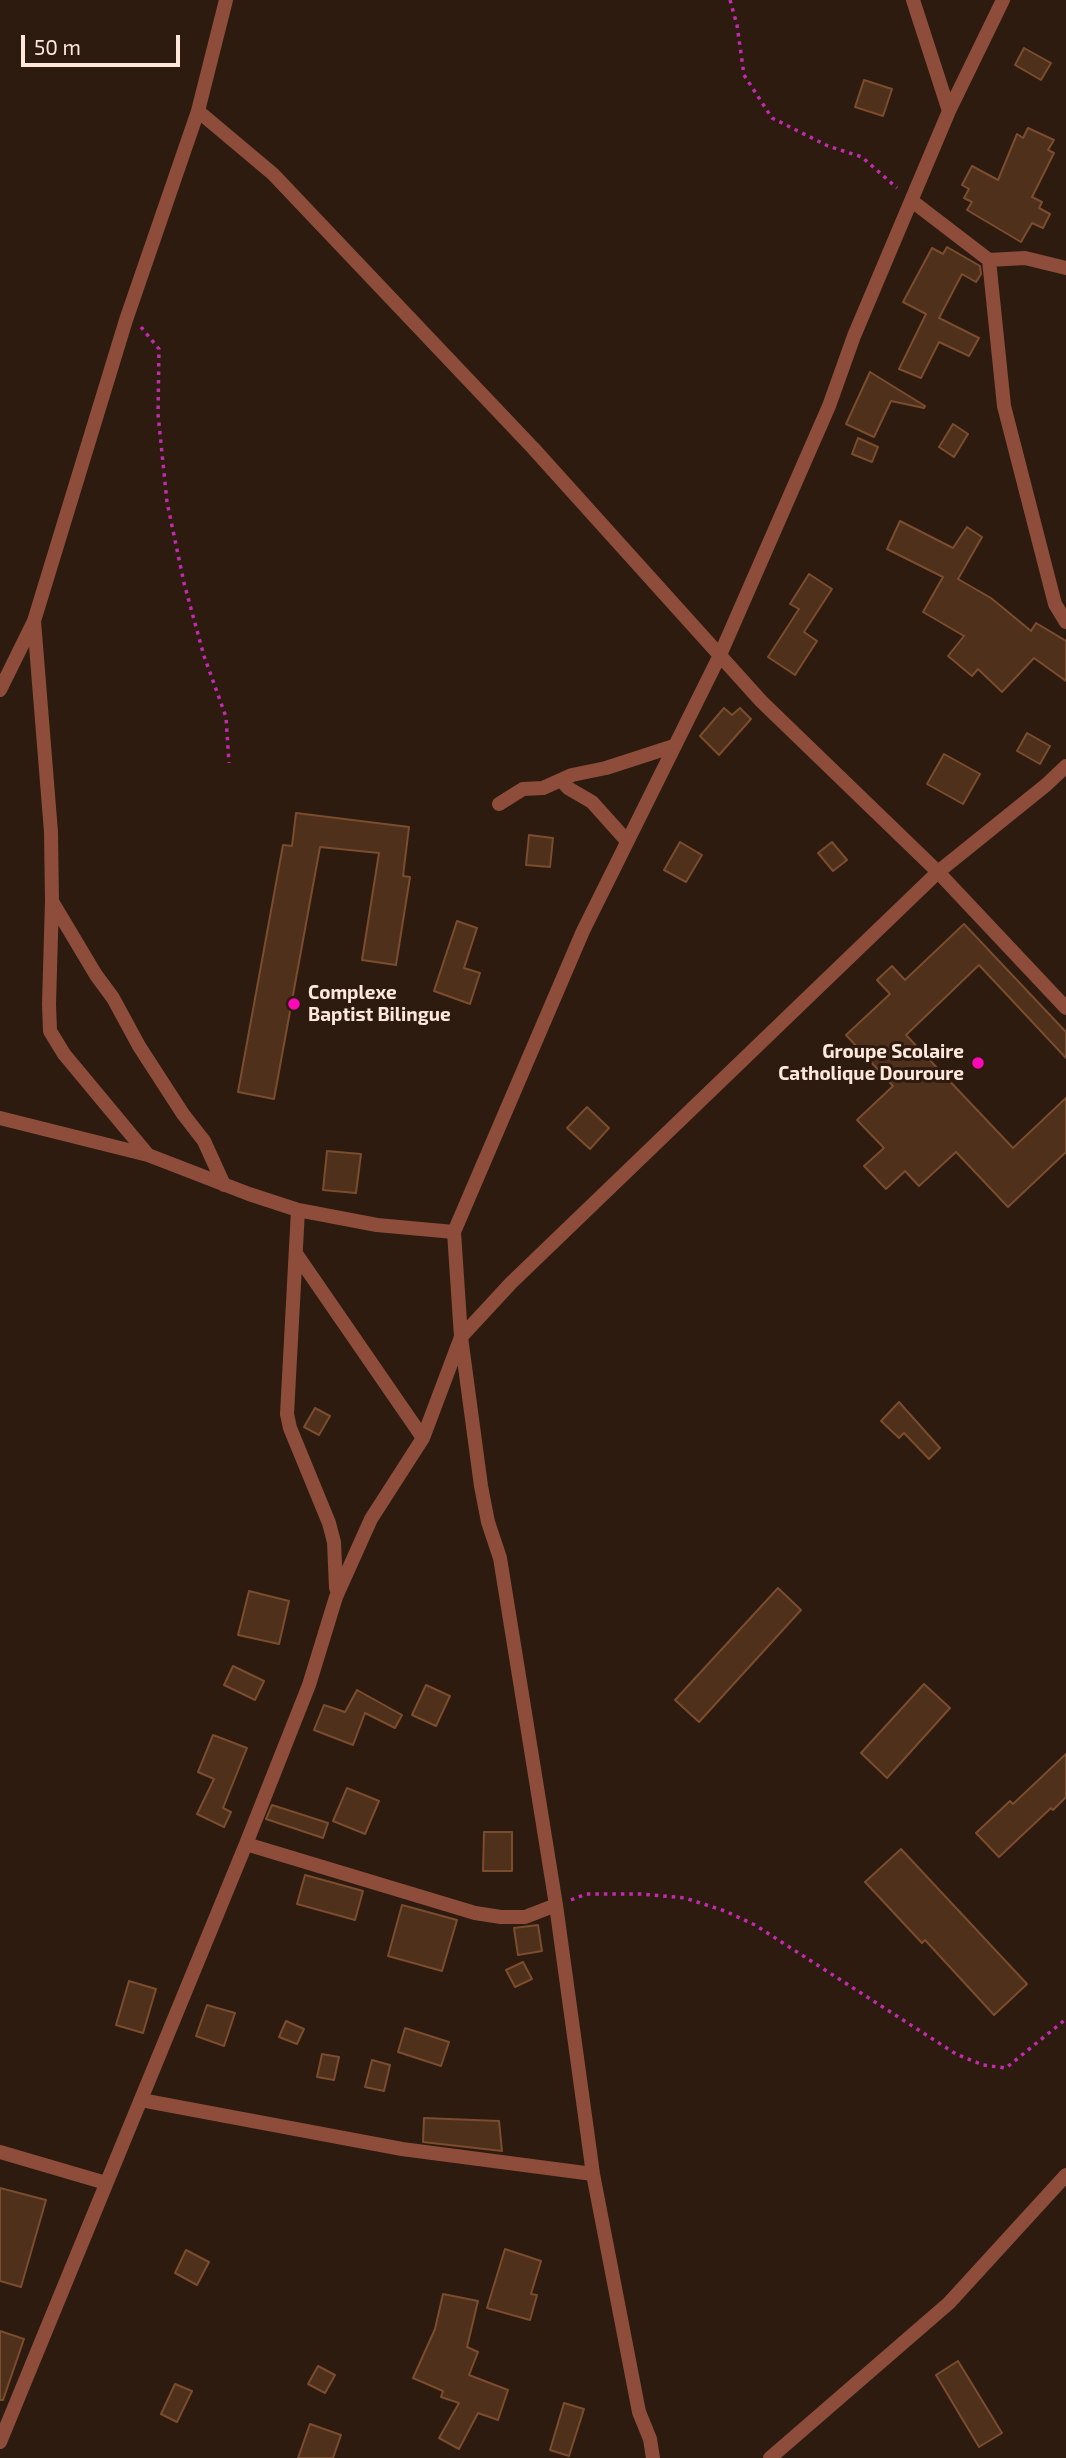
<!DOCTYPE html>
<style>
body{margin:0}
#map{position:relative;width:1066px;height:2458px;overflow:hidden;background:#2d1b10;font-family:"Exo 2",sans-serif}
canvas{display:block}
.scale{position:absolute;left:21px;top:35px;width:159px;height:32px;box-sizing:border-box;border:4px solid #ffe7dc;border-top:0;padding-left:9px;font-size:21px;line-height:24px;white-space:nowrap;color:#ffe7dc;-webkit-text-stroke:5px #2d1b10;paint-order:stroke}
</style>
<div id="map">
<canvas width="1066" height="2458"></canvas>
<div class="scale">50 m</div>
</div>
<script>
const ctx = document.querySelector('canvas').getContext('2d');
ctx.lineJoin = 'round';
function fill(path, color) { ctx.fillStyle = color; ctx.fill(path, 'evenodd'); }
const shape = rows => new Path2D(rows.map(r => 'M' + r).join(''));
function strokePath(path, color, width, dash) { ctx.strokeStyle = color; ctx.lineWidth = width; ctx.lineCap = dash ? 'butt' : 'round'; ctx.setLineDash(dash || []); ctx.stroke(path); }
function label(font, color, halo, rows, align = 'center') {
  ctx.font = font + ' "Exo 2",sans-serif'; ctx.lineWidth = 6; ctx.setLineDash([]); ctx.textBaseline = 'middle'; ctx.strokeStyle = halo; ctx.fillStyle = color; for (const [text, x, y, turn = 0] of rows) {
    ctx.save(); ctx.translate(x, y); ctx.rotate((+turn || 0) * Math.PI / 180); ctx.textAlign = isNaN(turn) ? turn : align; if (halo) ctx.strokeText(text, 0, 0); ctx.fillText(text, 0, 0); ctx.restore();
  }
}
const building = shape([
 [1024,48,1051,63,1041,80,1015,65,1024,48],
 [864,80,892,89,883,116,855,107,864,80],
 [1028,128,1054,140,1048,150,1054,153,1032,197,1042,202,1039,208,1050,214,1043,228,1032,223,1021,242,967,210,972,202,964,198,969,189,962,185,972,166,998,180,1017,134,1023,138,1028,128],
 [947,247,980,266,981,274,976,282,962,274,939,318,979,338,969,356,939,342,921,378,899,369,926,314,903,302,932,248,943,254,947,247],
 [870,372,925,406,924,408,891,401,874,437,846,424,870,372],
 [953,424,968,434,954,457,939,447,953,424],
 [858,438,878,447,872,462,852,454,858,438],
 [900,521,953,548,967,527,982,537,958,579,991,598,1031,631,1036,623,1066,641,1066,681,1034,658,1002,692,978,669,972,676,948,656,964,636,923,612,943,577,887,549,900,521],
 [809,574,832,589,804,632,817,641,795,675,768,657,799,609,790,604,809,574],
 [724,708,732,715,740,708,751,719,719,755,700,736,724,708],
 [1027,733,1050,746,1040,764,1017,751,1027,733],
 [944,754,980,774,963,804,927,784,944,754],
 [296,813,409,827,403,876,410,877,396,965,362,960,379,853,320,847,274,1099,238,1092,283,845,292,846,296,813],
 [529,835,553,838,550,867,526,865,529,835],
 [680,842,702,855,686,882,664,870,680,842],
 [832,842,847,860,833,871,818,853,832,842],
 [457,921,477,928,464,968,480,973,470,1004,434,991,457,921],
 [964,924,1066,1032,1066,1058,979,965,906,1035,1013,1148,1066,1098,1066,1152,1008,1207,956,1152,919,1186,905,1171,886,1189,864,1166,884,1148,857,1120,893,1086,846,1035,890,994,877,980,892,966,905,980,964,924],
 [587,1107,609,1128,590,1149,567,1128,587,1107],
 [327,1151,361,1154,356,1193,323,1190,327,1151],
 [899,1402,940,1448,929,1459,904,1433,899,1438,881,1421,899,1402],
 [315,1408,330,1416,319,1435,304,1427,315,1408],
 [778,1588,801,1610,699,1722,675,1700,778,1588],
 [249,1591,289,1601,279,1644,238,1635,249,1591],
 [233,1666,264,1681,255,1700,224,1685,233,1666],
 [924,1684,950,1708,887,1778,861,1753,924,1684],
 [426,1685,450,1696,436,1726,412,1715,426,1685],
 [357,1690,402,1715,395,1728,365,1713,353,1745,314,1730,324,1705,345,1712,357,1690],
 [213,1735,247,1748,223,1808,231,1812,224,1827,197,1814,214,1779,198,1772,213,1735],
 [1066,1754,1066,1797,1053,1810,1051,1808,999,1857,976,1833,1010,1801,1013,1804,1066,1754],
 [347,1788,379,1801,365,1834,333,1821,347,1788],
 [272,1805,328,1823,323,1838,266,1819,272,1805],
 [484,1832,512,1832,512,1871,483,1871,484,1832],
 [901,1849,1027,1984,994,2015,925,1940,922,1943,865,1882,901,1849],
 [305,1875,363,1891,355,1920,297,1904,305,1875],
 [402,1905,457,1920,442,1971,388,1956,402,1905],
 [538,1925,542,1951,518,1955,514,1928,538,1925],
 [523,1962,532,1979,515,1987,506,1970,523,1962],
 [129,1981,156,1989,143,2033,116,2025,129,1981],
 [207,2005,235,2013,224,2046,196,2036,207,2005],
 [286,2021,304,2029,297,2044,279,2037,286,2021],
 [405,2028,449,2042,441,2066,398,2052,405,2028],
 [322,2054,339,2057,334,2080,317,2077,322,2054],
 [372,2060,390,2065,384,2091,365,2087,372,2060],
 [424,2118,499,2121,502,2151,423,2142,424,2118],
 [0,2188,46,2200,21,2287,0,2281,0,2188],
 [505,2249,541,2261,531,2294,537,2295,530,2320,487,2308,505,2249],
 [186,2250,209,2262,197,2285,175,2273,186,2250],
 [443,2294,478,2301,467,2347,478,2352,469,2375,508,2390,498,2420,478,2413,459,2449,439,2438,459,2403,441,2397,443,2391,413,2378,435,2329,443,2294],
 [0,2331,24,2339,3,2400,0,2400,0,2331],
 [958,2361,1002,2433,979,2447,936,2375,958,2361],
 [318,2366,335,2375,325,2393,308,2384,318,2366],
 [175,2384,192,2391,177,2422,161,2414,175,2384],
 [564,2403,584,2409,569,2456,550,2450,564,2403],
 [310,2424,341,2435,333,2458,298,2458,310,2424]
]);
fill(building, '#4e301b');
strokePath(building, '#7b4c2d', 2);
strokePath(shape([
 [730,0,737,25,744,75,772,118,828,146,862,157,897,188],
 [141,327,159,349,158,414,167,502,184,583,204,656,226,717,229,763],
 [571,1900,586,1894,642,1894,685,1898,725,1911,755,1925,956,2054,983,2065,1006,2068,1066,2019]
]), '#c32bae', 3.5, [3.5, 5]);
strokePath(shape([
 [913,0,949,111],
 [198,111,273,174,533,448,761,701,938,872,1066,1008],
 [912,201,989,260,1025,258,1066,268],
 [989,260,1004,406,1055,604,1066,622],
 [34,621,51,832,52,901,49,1004,50,1031,64,1054,148,1155],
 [0,690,34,621,126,320,198,111,226,0],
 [562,781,568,788,592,802,627,841],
 [499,804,523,789,543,788,572,775,606,768,674,746],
 [53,903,96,975,113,998,139,1046,183,1114,204,1141,224,1185],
 [0,1118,148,1155,249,1194,298,1210,377,1225,454,1232],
 [298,1210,287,1414,290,1428,329,1523,334,1542,336,1588],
 [297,1255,423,1438],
 [246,1844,475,1913,501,1917,525,1917,556,1905],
 [141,2100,402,2149,593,2174],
 [0,2152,106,2183],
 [0,2442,246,1844,309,1685,336,1597,371,1519,423,1438,461,1337,511,1283,938,872,1046,785,1066,766],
 [653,2458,650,2439,639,2412,593,2174,556,1905,500,1558,488,1522,481,1486,461,1337,454,1232,583,931,720,655,829,406,854,336,949,111,1003,0],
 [770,2458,949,2303,1066,2175]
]), '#8d4d3a', 14);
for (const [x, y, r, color] of [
 [294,1004,7,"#ff08b5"],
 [978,1063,7,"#ff08b5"]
]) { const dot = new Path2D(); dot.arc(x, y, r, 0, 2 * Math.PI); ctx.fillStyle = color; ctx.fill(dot); strokePath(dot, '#2d1b10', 2.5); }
label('bold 19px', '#ffe7dc', '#2d1b10', [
 ["Complexe",308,993],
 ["Baptist Bilingue",308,1015],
 ["Groupe Scolaire",964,1052,"right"],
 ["Catholique Douroure",964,1074,"right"]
], 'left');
</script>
